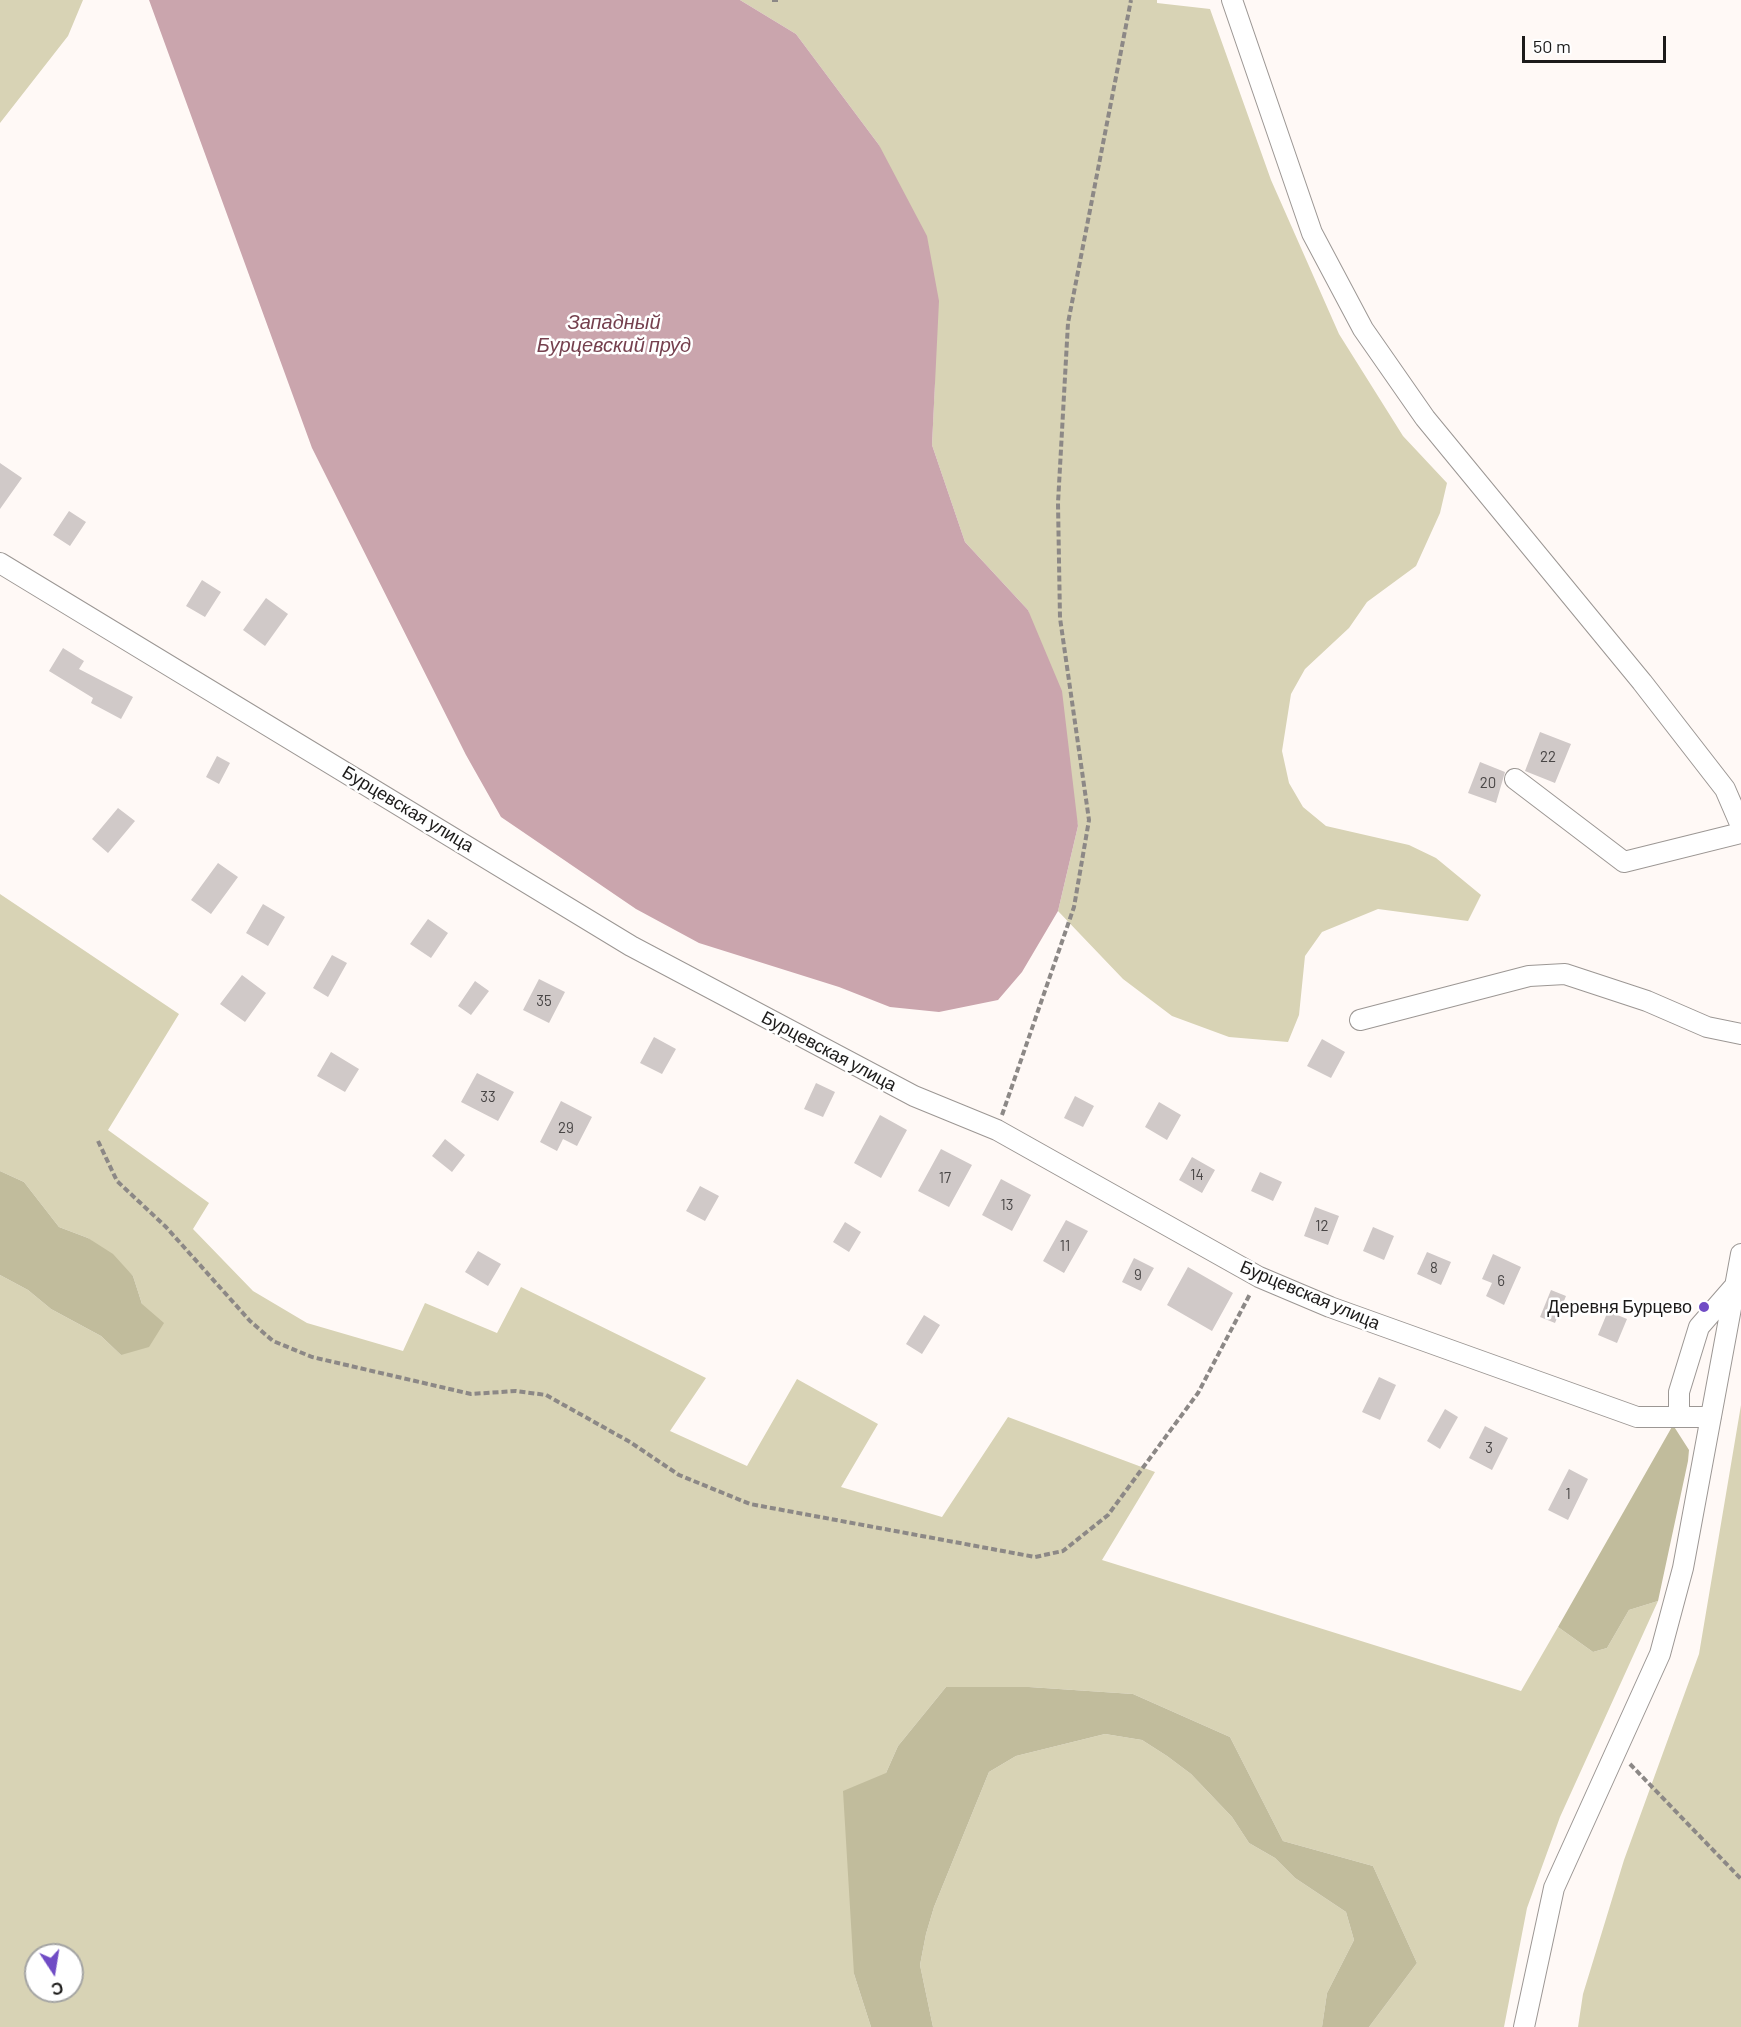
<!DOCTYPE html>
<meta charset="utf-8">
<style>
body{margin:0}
#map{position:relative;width:1741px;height:2027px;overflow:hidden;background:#fff9f6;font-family:Barlow,sans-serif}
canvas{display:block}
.north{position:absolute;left:24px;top:1943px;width:60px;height:60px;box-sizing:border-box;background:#fff;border:2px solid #a4a4a3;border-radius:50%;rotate:168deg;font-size:16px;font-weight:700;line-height:24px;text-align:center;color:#1c1b1a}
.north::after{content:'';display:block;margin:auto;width:21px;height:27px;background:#704cc5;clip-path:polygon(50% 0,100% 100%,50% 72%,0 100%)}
.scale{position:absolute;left:1522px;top:36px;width:144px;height:27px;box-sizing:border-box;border:3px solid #1c1b1a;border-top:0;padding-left:8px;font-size:18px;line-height:21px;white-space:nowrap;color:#1c1b1a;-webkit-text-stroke:4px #fff;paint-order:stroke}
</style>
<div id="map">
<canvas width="1741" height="2027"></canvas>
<div class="north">С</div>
<div class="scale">50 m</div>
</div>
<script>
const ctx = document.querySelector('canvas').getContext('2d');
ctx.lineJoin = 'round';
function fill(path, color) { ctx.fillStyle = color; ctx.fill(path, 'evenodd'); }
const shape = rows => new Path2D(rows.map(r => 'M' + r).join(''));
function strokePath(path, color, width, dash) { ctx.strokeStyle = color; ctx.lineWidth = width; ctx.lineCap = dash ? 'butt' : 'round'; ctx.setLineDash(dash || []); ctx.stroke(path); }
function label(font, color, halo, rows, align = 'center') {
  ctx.font = font + ' Barlow,sans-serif'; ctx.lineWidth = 5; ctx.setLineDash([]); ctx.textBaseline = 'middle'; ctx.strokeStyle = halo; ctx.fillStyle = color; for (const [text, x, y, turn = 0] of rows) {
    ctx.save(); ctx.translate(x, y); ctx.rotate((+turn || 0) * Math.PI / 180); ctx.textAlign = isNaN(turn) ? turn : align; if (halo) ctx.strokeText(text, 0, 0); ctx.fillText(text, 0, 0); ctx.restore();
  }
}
fill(shape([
 [0,0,83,0,68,36,0,123],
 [740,0,1157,0,1157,3,1210,9,1271,180,1339,334,1403,436,1447,483,1440,513,1416,566,1367,602,1349,628,1305,669,1291,694,1282,751,1289,783,1303,807,1326,826,1409,845,1436,858,1481,895,1468,921,1378,909,1322,932,1305,956,1299,1015,1288,1042,1229,1037,1172,1016,1123,979,1058,911,1078,826,1028,610,965,542,932,445,935,381,879,145,796,34],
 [0,894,179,1014,108,1130,209,1203,193,1229,253,1291,307,1323,403,1351,425,1303,497,1333,521,1287,706,1378,670,1431,747,1466,797,1379,878,1424,841,1487,942,1517,1008,1417,1155,1472,1102,1560,1521,1691,1558,1627,1593,1652,1607,1648,1629,1610,1658,1601,1560,1817,1527,1908,1504,2027,1369,2027,1417,1963,1373,1866,1283,1841,1230,1737,1133,1694,1029,1687,946,1687,898,1746,886,1773,854,1974,871,2027,0,2027,0,1275,28,1290,51,1309,101,1336,121,1355,142,1304,133,1276,88,1238,59,1227,24,1182,0,1171],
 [36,1955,72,1955,72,1991,36,1991],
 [1741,1405,1741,2027,1578,2027,1583,1994,1624,1860,1699,1654],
 [1105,1734,1142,1740,1167,1756,1191,1774,1232,1817,1249,1843,1275,1858,1295,1878,1346,1912,1354,1940,1327,1993,1322,2027,933,2027,920,1965,926,1934,934,1907,989,1772,1016,1756]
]), '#d8d3b5');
fill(shape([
 [0,1171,24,1182,59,1227,88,1238,113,1254,133,1276,142,1304,164,1323,149,1347,121,1355,101,1336,51,1309,28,1290,0,1275],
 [1673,1425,1689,1450,1688,1461,1658,1601,1629,1610,1607,1648,1593,1652,1558,1627],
 [946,1687,1029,1687,1133,1694,1230,1737,1283,1841,1373,1866,1417,1963,1369,2027,1322,2027,1327,1993,1354,1940,1346,1912,1295,1878,1275,1858,1249,1843,1232,1817,1191,1774,1167,1756,1142,1740,1105,1734,1016,1756,989,1772,934,1907,926,1934,920,1965,933,2027,871,2027,854,1974,843,1791,886,1773,898,1746]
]), '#c1bc9c');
fill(shape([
 [149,0,740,0,796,34,879,145,927,236,939,301,932,445,965,542,1028,610,1062,691,1078,826,1058,911,1022,972,998,1000,939,1012,890,1007,839,987,699,943,636,909,501,817,466,755,312,448]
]), '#caa5ad');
fill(shape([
 [0,463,22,478,0,509],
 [69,511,86,522,70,546,53,535],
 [202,580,221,592,205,617,186,606],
 [266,598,288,614,265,646,243,630],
 [63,648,84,661,79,669,133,697,121,719,91,703,93,698,49,671],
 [1540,732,1571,744,1555,783,1525,771],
 [217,756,230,763,219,784,206,777],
 [1480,762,1505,772,1496,803,1468,793],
 [118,808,135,821,108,853,92,839],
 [218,863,238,877,211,914,191,900],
 [263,904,285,917,268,946,246,933],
 [428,919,448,933,431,958,410,944],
 [332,955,347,963,328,997,313,988],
 [242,975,266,993,245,1022,220,1004],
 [539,979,565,992,549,1023,523,1010],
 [475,981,489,991,471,1015,458,1006],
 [654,1037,676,1049,662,1074,640,1063],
 [1322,1039,1345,1052,1331,1078,1307,1066],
 [331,1052,359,1069,345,1092,317,1076],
 [477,1073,514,1092,498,1121,461,1102],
 [816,1083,835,1092,823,1117,804,1109],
 [1075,1096,1094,1106,1083,1127,1064,1118],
 [561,1101,592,1117,577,1146,563,1139,557,1151,540,1142],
 [1159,1102,1181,1115,1167,1140,1145,1127],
 [880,1115,907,1130,881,1178,854,1163],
 [445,1139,465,1155,452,1172,432,1156],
 [941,1149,972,1165,949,1207,918,1191],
 [1192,1157,1215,1170,1202,1193,1179,1180],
 [1260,1172,1282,1182,1273,1201,1251,1191],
 [1001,1179,1031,1195,1012,1231,982,1215],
 [700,1186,719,1196,705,1221,686,1211],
 [1315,1207,1339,1216,1328,1245,1304,1236],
 [1066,1220,1088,1231,1064,1273,1043,1261],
 [845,1222,861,1232,849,1252,833,1242],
 [1373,1227,1394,1236,1384,1260,1363,1251],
 [478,1251,501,1264,488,1286,465,1272],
 [1427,1252,1451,1262,1441,1285,1417,1274],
 [1493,1254,1521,1267,1504,1305,1486,1296,1492,1283,1482,1279],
 [1134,1258,1154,1268,1141,1291,1122,1282],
 [1188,1267,1233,1293,1212,1331,1167,1305],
 [1551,1290,1566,1296,1555,1323,1540,1317],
 [1608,1311,1627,1319,1617,1343,1598,1335],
 [924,1315,940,1325,922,1354,906,1344],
 [1379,1377,1396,1385,1380,1420,1362,1412],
 [1445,1409,1458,1417,1440,1449,1427,1441],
 [1485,1426,1508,1438,1492,1470,1469,1458],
 [1569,1469,1588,1479,1568,1520,1548,1510]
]), '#d0c9c8');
const minor = shape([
 [1232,0,1312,233,1363,329,1425,418,1642,682,1725,789,1741,826],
 [0,563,631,946,914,1096,997,1130,1259,1277,1330,1307,1637,1417,1711,1417],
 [1515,779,1624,862,1741,833],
 [1360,1020,1529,976,1565,974,1647,1001,1707,1027,1741,1034],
 [1679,1417,1679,1392,1699,1327,1733,1288],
 [1524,2027,1554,1888,1660,1654,1683,1568,1741,1254]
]);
strokePath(minor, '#9c9794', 22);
strokePath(shape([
 [772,0,778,0],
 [1002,1115,1074,907,1089,820,1060,618,1058,503,1068,323,1131,0],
 [98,1141,117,1181,166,1227,250,1321,273,1341,312,1357,471,1394,516,1391,546,1395,630,1442,679,1475,750,1504,1035,1557,1063,1551,1108,1515,1198,1393,1250,1294],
 [1630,1764,1741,1879]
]), '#8c8886', 4, [6, 3]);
strokePath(minor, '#fff', 20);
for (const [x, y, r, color] of [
 [1704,1307,6,"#704cc5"]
]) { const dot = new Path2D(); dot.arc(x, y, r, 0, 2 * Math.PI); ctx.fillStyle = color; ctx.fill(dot); strokePath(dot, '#fff', 2); }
label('15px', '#494646', null, [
 ["22",1548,757],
 ["20",1488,783],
 ["35",544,1001],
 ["33",488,1097],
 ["29",566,1128],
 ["14",1197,1175],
 ["17",945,1178],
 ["13",1007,1205],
 ["12",1322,1226],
 ["11",1065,1246],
 ["8",1434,1268],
 ["9",1138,1275],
 ["6",1501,1281],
 ["3",1489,1448],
 ["1",1568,1494]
]);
label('18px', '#1c1b1a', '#fff', [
 ["Бурцевская улица",408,809,31],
 ["Бурцевская улица",829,1051,28],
 ["Бурцевская улица",1310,1295,23]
]);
label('18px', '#1c1b1a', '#fff', [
 ["Деревня Бурцево",1692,1307]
], 'right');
label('italic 20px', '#75404e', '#fff', [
 ["Западный",614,322],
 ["Бурцевский пруд",614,345]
]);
</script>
